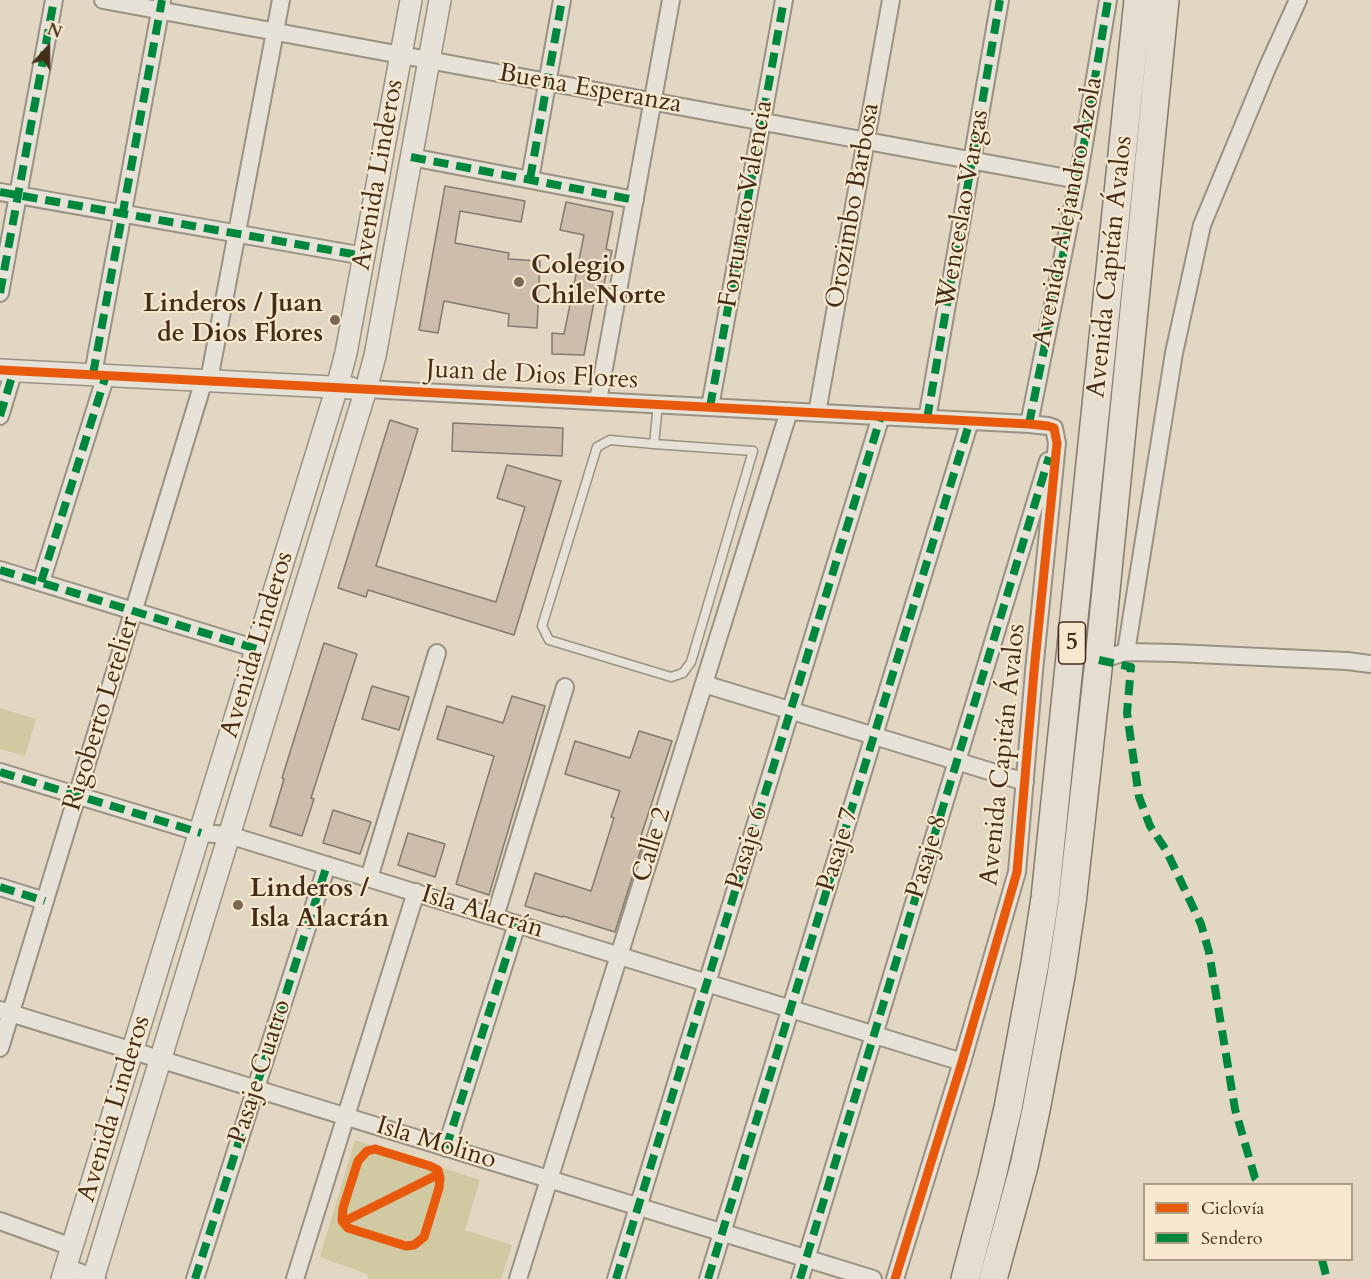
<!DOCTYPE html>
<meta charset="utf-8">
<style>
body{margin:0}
#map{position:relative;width:1371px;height:1279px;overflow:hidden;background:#e2d7c2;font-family:Cardo,serif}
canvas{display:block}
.legend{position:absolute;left:1143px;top:1183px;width:210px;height:78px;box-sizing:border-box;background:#f5e8ce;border:2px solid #ae9d85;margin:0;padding:8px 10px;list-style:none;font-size:18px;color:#432c18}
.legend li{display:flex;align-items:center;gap:12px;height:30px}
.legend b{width:30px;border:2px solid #ae9d85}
.north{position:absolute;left:18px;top:18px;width:60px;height:60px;-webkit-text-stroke:4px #f5e8ce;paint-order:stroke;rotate:21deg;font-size:16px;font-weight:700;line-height:24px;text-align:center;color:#432c18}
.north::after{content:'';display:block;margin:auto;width:21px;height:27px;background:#432c18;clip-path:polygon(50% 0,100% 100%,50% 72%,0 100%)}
</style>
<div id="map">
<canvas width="1371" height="1279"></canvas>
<ul class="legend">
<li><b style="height:8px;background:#e8590c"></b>Ciclovía</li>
<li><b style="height:8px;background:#00873e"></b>Sendero</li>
</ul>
<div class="north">N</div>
</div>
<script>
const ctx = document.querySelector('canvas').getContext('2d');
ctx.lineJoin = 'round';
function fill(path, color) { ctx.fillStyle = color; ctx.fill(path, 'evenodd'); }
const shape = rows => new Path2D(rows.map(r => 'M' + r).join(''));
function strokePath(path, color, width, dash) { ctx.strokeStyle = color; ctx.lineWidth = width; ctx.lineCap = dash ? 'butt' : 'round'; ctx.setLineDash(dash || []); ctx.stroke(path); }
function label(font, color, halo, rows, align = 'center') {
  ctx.font = font + ' Cardo,serif'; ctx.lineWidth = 4.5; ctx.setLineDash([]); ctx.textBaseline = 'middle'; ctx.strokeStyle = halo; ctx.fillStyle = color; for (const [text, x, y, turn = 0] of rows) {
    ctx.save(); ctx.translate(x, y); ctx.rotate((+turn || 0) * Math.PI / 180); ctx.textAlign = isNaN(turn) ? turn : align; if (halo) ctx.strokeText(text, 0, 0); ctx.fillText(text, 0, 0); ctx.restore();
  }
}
fill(shape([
 [0,708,36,719,25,756,0,749],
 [355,1140,480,1180,465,1230,512,1245,501,1279,368,1279,367,1274,320,1257]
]), '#d0c9a2');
const building = shape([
 [445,186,525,201,521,222,460,211,455,243,509,253,508,259,540,261,537,328,508,326,509,314,444,301,438,333,419,330,445,186],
 [566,202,613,212,606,249,612,251,602,292,596,291,584,355,552,354,552,333,564,334,584,235,560,230,566,202],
 [390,420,418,429,376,566,496,602,525,507,497,498,507,465,561,481,514,635,368,590,366,597,338,588,390,420],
 [453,423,563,428,562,456,452,451,453,423],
 [324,643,357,654,311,798,314,799,302,836,270,826,284,779,282,778,324,643],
 [372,686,409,697,399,730,362,719,372,686],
 [512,696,545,706,489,895,456,884,494,756,437,739,447,706,503,723,512,696],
 [639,731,672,741,638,845,642,846,615,932,563,916,562,917,525,906,535,873,591,891,614,818,611,817,620,791,565,774,575,741,630,758,639,731],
 [333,810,371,822,360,854,323,843,333,810],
 [408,833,445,844,435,877,398,865,408,833]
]);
fill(building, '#cdbeac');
strokePath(building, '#837a6c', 1.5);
const service = shape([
 [654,444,753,451,691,662,683,673,671,677,549,640,542,626,597,447,610,440,654,444,658,404]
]);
const minor = shape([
 [103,0,1078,180],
 [411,157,635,200],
 [530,179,562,0],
 [0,192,364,256],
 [0,293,54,0],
 [93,374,162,1],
 [209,380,281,0],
 [366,389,1029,424,1048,426,1054,428,1057,443,1034,671,1017,872,962,1062,895,1279],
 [598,401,671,0],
 [710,407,784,0],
 [817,413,891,0],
 [0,416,14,370],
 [927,419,1000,0],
 [1029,424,1078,180,1108,0],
 [0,570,257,649],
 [41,582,106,375],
 [1126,652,1174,353,1202,225,1268,66,1298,0],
 [1099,660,1126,652,1175,653,1347,661,1371,664],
 [704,684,1025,782],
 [0,772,201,833,229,835,962,1062],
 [369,878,437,653],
 [0,887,45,901],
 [495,917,565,687],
 [0,1010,873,1279],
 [0,1048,204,380],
 [446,1148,517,924],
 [0,1221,72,1247],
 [66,1267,97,1279],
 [195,1279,327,865],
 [295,1279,416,892],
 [518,1279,789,411],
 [616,1279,881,416],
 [708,1279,970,421],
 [800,1279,1048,461]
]);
const tertiary = shape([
 [0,370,351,388],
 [62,1279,337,387,346,353,411,0],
 [93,1279,366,389,375,356,440,0]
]);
const trunk = shape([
 [965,1279,992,1177,1008,1108,1035,963,1045,898,1138,0],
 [993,1279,1024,1166,1036,1110,1061,976,1072,903,1099,660,1165,0]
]);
strokePath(service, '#9a9182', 11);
strokePath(minor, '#9a9182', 20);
strokePath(tertiary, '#9a9182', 24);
strokePath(trunk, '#837a6c', 30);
strokePath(service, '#e7e2d7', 8);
strokePath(minor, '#e7e2d7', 16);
strokePath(tertiary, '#e7e2d7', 21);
strokePath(trunk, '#e4ddd0', 27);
strokePath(shape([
 [411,157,635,200],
 [530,179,562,0],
 [0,192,364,256],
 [0,293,54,0],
 [93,374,162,0],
 [710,407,784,0],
 [0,416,14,370],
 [927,419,1000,0],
 [1029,424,1078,180,1108,0],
 [0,570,257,649],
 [41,582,106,375],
 [1099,660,1131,667,1127,713,1139,797,1150,826,1166,850,1201,924,1209,952,1235,1109,1255,1178,1260,1184],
 [0,772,201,833],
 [0,887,45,901],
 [446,1148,517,924],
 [1322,1260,1327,1279],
 [195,1279,327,865],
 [616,1279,881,416],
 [708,1279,970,421],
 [800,1279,1049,457]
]), '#00873e', 8, [15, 8]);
strokePath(shape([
 [0,370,1029,424,1048,426,1054,428,1057,443,1034,671,1017,872,962,1062,895,1279],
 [375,1149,430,1166,438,1170,440,1178,439,1188,424,1237,414,1245,406,1246,348,1228,342,1221,343,1208,358,1161,367,1151,375,1149],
 [343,1222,439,1174]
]), '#e8590c', 9);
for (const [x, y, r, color] of [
 [519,282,6,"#7b6854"],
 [335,320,6,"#7b6854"],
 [238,905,6,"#7b6854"]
]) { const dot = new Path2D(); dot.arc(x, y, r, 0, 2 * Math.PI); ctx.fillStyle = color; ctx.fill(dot); strokePath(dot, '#f5e8ce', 2); }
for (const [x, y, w] of [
 [1072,643,27]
]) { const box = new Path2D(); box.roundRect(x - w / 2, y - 21, w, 42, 4.5); ctx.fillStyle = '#f5e8ce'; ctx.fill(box); strokePath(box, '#432c18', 1.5); }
label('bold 24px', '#432c18', null, [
 ["5",1072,643]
]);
label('26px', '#432c18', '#f5e8ce', [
 ["Buena Esperanza",590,90,10],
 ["Avenida Linderos",379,175,-80],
 ["Fortunato Valencia",747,204,-80],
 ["Orozimbo Barbosa",854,206,-80],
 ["Wenceslao Vargas",964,209,-80],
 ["Avenida Alejandro Azola",1069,212,-79],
 ["Avenida Capitán Ávalos",1111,267,-84],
 ["Juan de Dios Flores",532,376,3],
 ["Avenida Linderos",258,645,-73],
 ["Rigoberto Letelier",102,714,-73],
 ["Avenida Capitán Ávalos",1004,755,-84],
 ["Calle 2",653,845,-73],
 ["Pasaje 6",748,848,-73],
 ["Pasaje 7",839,850,-73],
 ["Pasaje 8",928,857,-73],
 ["Isla Alacrán",482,913,17],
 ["Pasaje Cuatro",261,1072,-72],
 ["Avenida Linderos",115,1109,-73],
 ["Isla Molino",436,1144,17]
]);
label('bold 26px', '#432c18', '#f5e8ce', [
 ["Colegio",531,267],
 ["ChileNorte",531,297],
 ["Linderos / Juan",323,305,"right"],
 ["de Dios Flores",323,335,"right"],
 ["Linderos /",250,890],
 ["Isla Alacrán",250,920]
], 'left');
</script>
